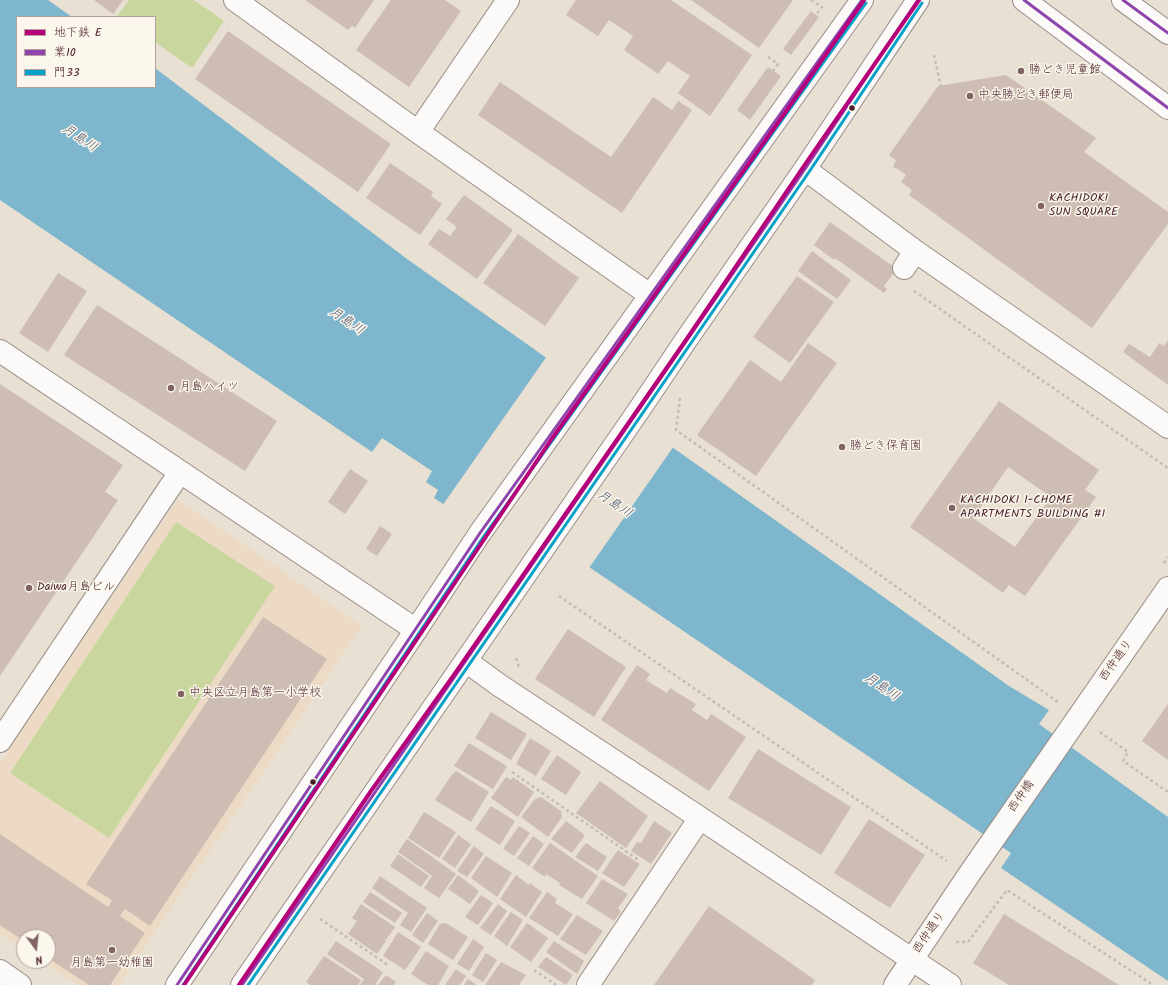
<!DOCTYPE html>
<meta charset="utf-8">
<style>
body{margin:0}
#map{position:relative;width:1168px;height:985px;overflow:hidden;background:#e8e0d2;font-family:Kalam,"Klee One",sans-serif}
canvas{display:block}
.legend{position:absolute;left:16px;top:16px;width:140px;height:72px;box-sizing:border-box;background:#fbf7ec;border:1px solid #b4a19f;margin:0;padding:5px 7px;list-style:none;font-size:12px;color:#4a1f2b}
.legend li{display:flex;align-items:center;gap:8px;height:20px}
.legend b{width:20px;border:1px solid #b4a19f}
.north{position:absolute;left:16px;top:929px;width:40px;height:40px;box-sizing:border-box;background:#fbf7ec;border:1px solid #b4a19f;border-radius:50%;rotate:165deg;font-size:11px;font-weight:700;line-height:16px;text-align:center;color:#4a1f2b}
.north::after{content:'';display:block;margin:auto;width:14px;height:18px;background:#816365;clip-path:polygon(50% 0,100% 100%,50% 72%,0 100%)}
</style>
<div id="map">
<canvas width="1168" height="985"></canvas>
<ul class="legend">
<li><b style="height:5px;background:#b6007a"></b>地下鉄 E</li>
<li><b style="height:5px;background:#8e44ad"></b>業10</li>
<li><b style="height:5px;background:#04a2c6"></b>門33</li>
</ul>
<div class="north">N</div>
</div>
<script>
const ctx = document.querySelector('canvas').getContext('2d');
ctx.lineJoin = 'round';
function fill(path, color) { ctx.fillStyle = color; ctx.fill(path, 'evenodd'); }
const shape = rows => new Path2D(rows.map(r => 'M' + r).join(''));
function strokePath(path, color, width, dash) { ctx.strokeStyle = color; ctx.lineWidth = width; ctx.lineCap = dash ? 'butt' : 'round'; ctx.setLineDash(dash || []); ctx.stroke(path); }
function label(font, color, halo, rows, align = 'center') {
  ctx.font = font + ' Kalam,"Klee One",sans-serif'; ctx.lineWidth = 3; ctx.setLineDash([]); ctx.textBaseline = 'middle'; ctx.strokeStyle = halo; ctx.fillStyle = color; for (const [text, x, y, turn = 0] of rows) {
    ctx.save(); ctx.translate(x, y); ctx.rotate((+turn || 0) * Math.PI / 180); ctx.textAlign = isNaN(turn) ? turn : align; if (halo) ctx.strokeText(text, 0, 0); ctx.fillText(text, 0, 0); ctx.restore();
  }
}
fill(shape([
 [178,499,362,626,119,985,79,985,42,961,48,961,48,937,24,937,24,950,0,934,0,763]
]), '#ecdac5');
fill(shape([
 [129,0,194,0,224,21,192,68,155,42,155,17,120,17,118,15],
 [176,522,275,586,109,838,10,773]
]), '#c9d79f');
fill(shape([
 [0,0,48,0,72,17,17,17,17,87,155,87,155,68,407,259,1009,686,1049,710,1039,724,1168,817,1168,981,1001,868,1011,853,589,567,573,589,434,498,438,490,426,482,432,471,382,438,372,452,0,200]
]), '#7eb6ce');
fill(shape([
 [547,356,674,446,573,591,442,506]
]), '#e8e0d2');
fill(shape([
 [94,0,123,0,113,14],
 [305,0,374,0,355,28,352,26,348,30],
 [391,0,445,0,461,11,409,87,356,50],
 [576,0,671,0,752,55,710,116,678,93,690,76,668,61,658,74,624,50,633,36,609,20,598,36,566,15],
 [691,0,793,0,759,48],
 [811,11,819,17,791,55,783,49],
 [228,31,391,144,358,192,195,79],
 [768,67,781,76,750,120,737,110],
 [1006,75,1096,138,1084,152,1168,212,1168,224,1092,328,909,195,912,190,901,182,906,175,898,169,893,167,896,160,889,155,938,86],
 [500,82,611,157,653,97,672,110,678,101,692,110,622,213,478,115],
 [390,163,433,192,431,196,442,204,420,235,366,198],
 [464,195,513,230,477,279,428,244,439,229,450,236,457,227,446,219],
 [830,222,897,269,884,286,887,289,884,293,835,258,834,260,814,245],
 [518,234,579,278,545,326,483,283],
 [812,251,851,280,837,299,798,271],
 [58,273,87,291,48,352,19,333],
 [797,276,834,302,790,363,753,337],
 [97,305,277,421,245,471,64,355],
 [1168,340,1168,385,1123,352,1129,344,1150,357,1159,343,1164,346],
 [808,343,837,363,756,476,697,435,750,360,781,382],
 [0,384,123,465,105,492,118,500,0,676],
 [999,401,1099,470,1085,490,1096,497,1025,596,1009,585,1003,593,910,527],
 [1008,467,1051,497,1015,547,973,518],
 [350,469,368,481,345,514,328,502],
 [380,526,392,534,377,556,366,549],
 [263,617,327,659,150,926,125,909,120,916,145,933,110,985,89,985,48,958,48,937,24,937,24,941,0,925,0,834,108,907,112,900,86,884],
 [568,629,626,667,594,717,535,679],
 [637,665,650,674,646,680,667,693,670,688,696,704,692,710,707,720,711,714,746,737,709,791,601,720],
 [1168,704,1168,760,1142,741],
 [491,712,527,734,511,760,475,738],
 [530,738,551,751,536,776,516,764],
 [469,743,507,766,493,789,454,766],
 [758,749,851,807,821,855,728,798],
 [557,755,581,772,566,795,541,779],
 [456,771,489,792,471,822,435,800,451,776],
 [506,777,511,780,513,777,534,792,518,817,491,798],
 [600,781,648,816,626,848,576,813],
 [541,797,561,811,562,817,548,837,521,817,535,799],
 [491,806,515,821,500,845,475,829],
 [424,812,456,832,439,858,408,838],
 [869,819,925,855,890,908,834,873],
 [566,821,585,835,572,853,551,839],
 [654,821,672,833,651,864,631,851,637,842,641,843],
 [519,826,530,833,514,856,503,849],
 [458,835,471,844,455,868,442,859],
 [533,836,544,844,529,866,517,858],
 [407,839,456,874,439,898,424,888,432,876,398,852],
 [550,843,598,876,582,899,559,885,560,883,546,874,545,877,532,868],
 [586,843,607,857,598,871,575,857],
 [474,846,484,854,467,877,457,871],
 [618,850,640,864,624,887,602,873],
 [398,854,429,876,421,887,390,866],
 [486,856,512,873,497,897,471,878],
 [458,875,479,891,470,904,448,889],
 [516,875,529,885,530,883,542,892,526,917,500,899],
 [380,876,427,908,411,932,400,925,408,913,372,888],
 [602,879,628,894,618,908,621,912,614,921,586,903],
 [370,892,402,913,395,923,363,902],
 [547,892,557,899,555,903,573,914,558,936,529,918],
 [481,895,493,903,478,925,465,917],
 [361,904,395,927,386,940,380,937,386,941,377,954,348,934,357,921,352,918],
 [498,904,507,911,491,935,480,928],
 [709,906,815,980,812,985,654,985],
 [511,912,523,920,507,946,494,936],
 [427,913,438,921,423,943,412,935],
 [1004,914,1119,985,1009,985,973,963],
 [577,915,603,931,586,955,560,939],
 [446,923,468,937,453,960,428,944,440,924],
 [527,923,548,938,531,962,510,947],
 [398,932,421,947,405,970,383,956],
 [473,939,484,947,469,971,457,964],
 [336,941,383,972,375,985,360,985,364,979,327,954],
 [554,941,584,961,577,974,546,952],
 [426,951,449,966,438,985,428,985,411,974],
 [486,953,497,960,483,982,472,975],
 [324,956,361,980,358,985,310,985,306,982],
 [546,957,573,975,566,985,538,967],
 [501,962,526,975,519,985,485,985],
 [456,969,466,976,460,985,445,985],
 [386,975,396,982,394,985,378,985],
 [468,979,477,985,464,985]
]), '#cdbdb3');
const minor = shape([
 [235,0,418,132,650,295],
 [418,132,508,0],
 [805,169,915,251,1168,427],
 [904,268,915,251],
 [0,351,416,630],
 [466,661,499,685,700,818,950,985],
 [0,741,180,472],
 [0,971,20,985],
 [588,985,700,818],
 [895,985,968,876,1168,588]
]);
const major = shape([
 [1024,0,1168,108],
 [1123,0,1168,33],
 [177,985,416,630,480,533,862,0],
 [242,985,639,410,686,340,805,169,918,0]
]);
strokePath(minor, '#988d88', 24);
strokePath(major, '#988d88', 24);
strokePath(shape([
 [811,0,822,7,816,15],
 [934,55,942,92],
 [768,57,778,64,773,71],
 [914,291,1168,468],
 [680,398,676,430,1058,702],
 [1164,563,1168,557],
 [559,596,947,861],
 [516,658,519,667],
 [1100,732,1128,752,1123,761,1168,792],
 [512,772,640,861],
 [320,919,388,965],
 [956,942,968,942,1007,890,1153,985],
 [534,970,556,985]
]), '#c3bcbb', 2.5, [3, 3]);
strokePath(minor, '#fcfaf8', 22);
strokePath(major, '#fcfaf8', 22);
strokePath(shape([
 [1024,0,1168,108],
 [1123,0,1168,33],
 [177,985,480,533,862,0],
 [242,985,805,169,918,0]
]), '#8e44ad', 3);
strokePath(shape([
 [183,985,484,536,866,3],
 [248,985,809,172,922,3]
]), '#04a2c6', 3);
strokePath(shape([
 [184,985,551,440,780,120,864,0],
 [239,985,371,791,456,672,686,340,808,160,919,0]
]), '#b6007a', 4);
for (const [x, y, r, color] of [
 [1021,71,4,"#816365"],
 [970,96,4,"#816365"],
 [852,108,3.5,"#4a1f2b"],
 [1041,206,4,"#816365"],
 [171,388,4,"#816365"],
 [842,447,4,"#816365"],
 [952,508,4,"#816365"],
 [29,588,4,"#816365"],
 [181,694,4,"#816365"],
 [313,782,3.5,"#4a1f2b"],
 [112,950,4,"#816365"]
]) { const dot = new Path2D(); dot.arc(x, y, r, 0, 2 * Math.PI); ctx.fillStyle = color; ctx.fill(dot); strokePath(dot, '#fbf7ec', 1.5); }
label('12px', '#4a1f2b', '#fbf7ec', [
 ["勝どき児童館",1029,71],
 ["中央勝どき郵便局",978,96],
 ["KACHIDOKI",1049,199],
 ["SUN SQUARE",1049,213],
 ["月島ハイツ",179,388],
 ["勝どき保育園",850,447],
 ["KACHIDOKI 1-CHOME",960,501],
 ["APARTMENTS BUILDING #1",960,515],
 ["Daiwa月島ビル",37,588],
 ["中央区立月島第一小学校",189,694],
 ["月島第一幼稚園",112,964,"center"]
], 'left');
label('12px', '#4a1f2b', '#fbf7ec', [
 ["西仲通り",1117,661,-55],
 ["西仲橋",1022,797,-55],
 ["西仲通り",930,933,-56]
]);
label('italic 13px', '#4d546b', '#fbf7ec', [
 ["月島川",79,139,34],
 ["月島川",346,322,34],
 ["月島川",614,505,34],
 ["月島川",881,688,34]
]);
</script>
